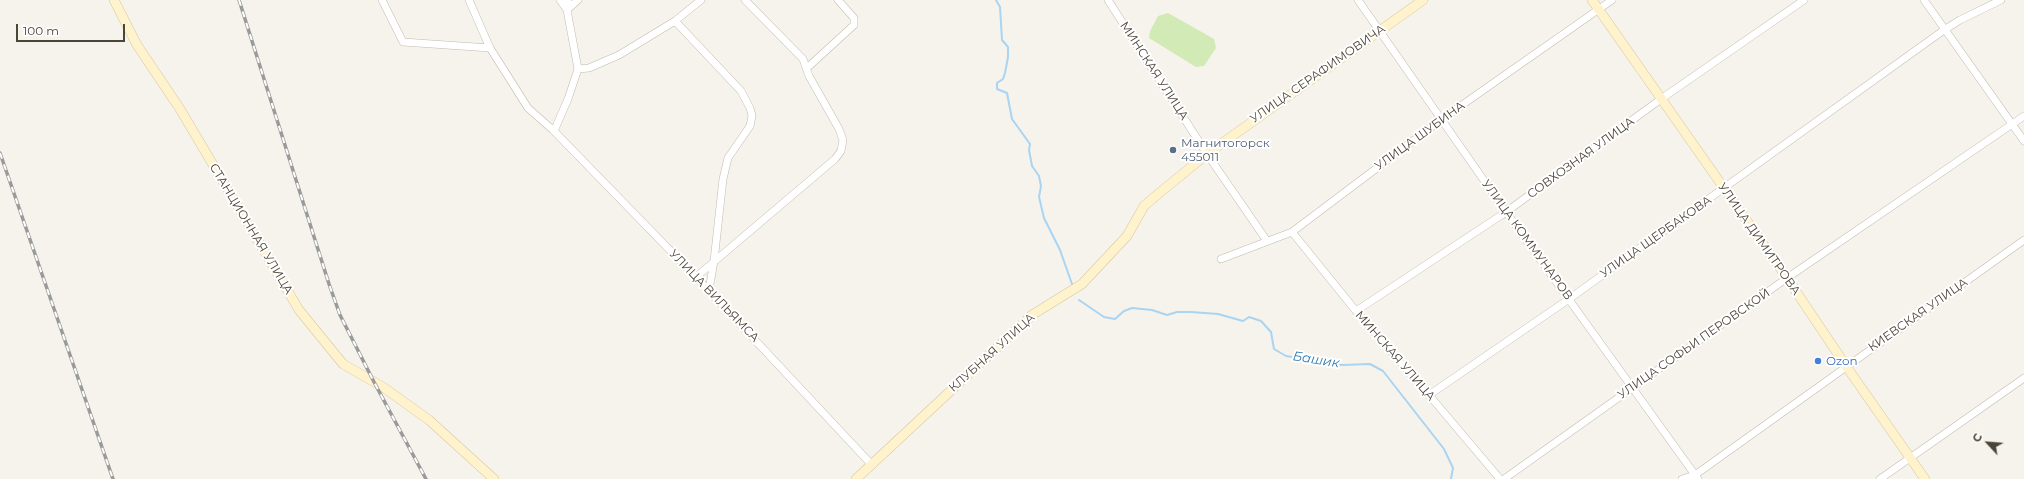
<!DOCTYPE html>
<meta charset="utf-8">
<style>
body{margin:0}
#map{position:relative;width:2024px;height:479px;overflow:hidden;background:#f6f3ec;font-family:Montserrat,sans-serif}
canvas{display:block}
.north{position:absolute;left:1968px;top:423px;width:40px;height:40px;-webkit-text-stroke:3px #fff;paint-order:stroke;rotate:296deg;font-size:11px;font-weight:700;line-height:16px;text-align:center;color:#4b4439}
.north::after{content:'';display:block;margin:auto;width:14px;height:18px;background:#4b4439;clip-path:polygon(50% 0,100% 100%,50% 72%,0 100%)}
.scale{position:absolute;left:16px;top:24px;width:109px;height:18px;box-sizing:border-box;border:2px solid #4b4439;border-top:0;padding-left:5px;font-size:12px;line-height:14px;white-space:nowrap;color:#4b4439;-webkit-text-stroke:3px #fff;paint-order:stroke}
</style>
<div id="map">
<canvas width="2024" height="479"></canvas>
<div class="north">С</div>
<div class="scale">100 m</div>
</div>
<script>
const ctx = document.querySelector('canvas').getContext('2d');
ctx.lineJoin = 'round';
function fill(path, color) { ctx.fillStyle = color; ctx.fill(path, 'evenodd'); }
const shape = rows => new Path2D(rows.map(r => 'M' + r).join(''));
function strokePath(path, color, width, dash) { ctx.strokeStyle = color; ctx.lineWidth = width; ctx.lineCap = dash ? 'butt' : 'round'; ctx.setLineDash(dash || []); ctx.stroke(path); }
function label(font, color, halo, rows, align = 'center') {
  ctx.font = font + ' Montserrat,sans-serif'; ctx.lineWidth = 4; ctx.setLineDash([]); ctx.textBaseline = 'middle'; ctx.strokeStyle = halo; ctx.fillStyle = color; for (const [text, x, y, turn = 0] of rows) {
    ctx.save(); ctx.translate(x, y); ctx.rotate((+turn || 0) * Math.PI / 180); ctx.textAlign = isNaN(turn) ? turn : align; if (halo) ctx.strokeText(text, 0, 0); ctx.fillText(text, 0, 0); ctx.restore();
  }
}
fill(shape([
 [1168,13,1214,39,1216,48,1204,66,1196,67,1149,38,1150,31,1158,16]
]), '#d2eab5');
strokePath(shape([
 [996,0,1000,7,1002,40,1008,47,1008,57,1005,73,1003,79,997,83,997,89,1007,93,1012,119,1030,144,1029,150,1032,166,1039,176,1041,186,1039,197,1044,218,1060,250,1072,284],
 [1079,300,1104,317,1115,319,1124,311,1132,308,1152,310,1167,315,1177,312,1191,312,1218,314,1243,321,1249,317,1261,321,1271,332,1274,349,1286,356,1342,365,1370,364,1383,371,1444,449,1453,468,1451,479]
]), '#a9d4f2', 2);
const street = shape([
 [382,0,403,42,490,48],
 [469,0,490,48,528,108,554,131,696,277,871,464],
 [1108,0,1207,154,1267,241],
 [1358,0,1506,212,1698,479],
 [1924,0,2024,141],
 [567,10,578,0],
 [567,10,568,0],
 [675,21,741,91,750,108,752,116,750,126,728,158,723,179,714,261,709,290],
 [807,68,854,25,854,18,838,0],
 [578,69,589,68,619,55,675,21,701,0],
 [554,131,568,99,578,69,567,10,560,0],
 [1292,232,1356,311,1429,395,1500,479],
 [1221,259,1292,232,1442,119,1612,0],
 [696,277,835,159,841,151,843,140,839,129,809,76,803,59,745,0],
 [1356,311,1506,212,1661,99,1804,0],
 [1429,395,1569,299,1944,30,1960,20,2001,0],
 [1694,478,1695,475,2024,240],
 [1504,479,1787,278,2024,116],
 [1682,479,1695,475],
 [1880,479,2024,378]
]);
const secondary = shape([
 [114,0,137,45,180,109,299,310,343,364,383,387,429,420,494,479],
 [1592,0,1787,278,1846,366,1925,479],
 [856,479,1032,315,1082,284,1127,236,1144,206,1158,194,1207,154,1423,0]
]);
strokePath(street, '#c2bbae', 8);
strokePath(secondary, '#d6c79b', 10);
strokePath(street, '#fff', 7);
strokePath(secondary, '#fff3cd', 9);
const rail = shape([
 [239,0,329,284,340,315,374,382,426,479],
 [0,153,113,479]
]);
strokePath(rail, '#9a9a9a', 3.5);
strokePath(rail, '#fff', 2, [6]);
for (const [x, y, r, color] of [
 [1173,150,4,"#5c6f8a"],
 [1818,361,4,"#3f7fe0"]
]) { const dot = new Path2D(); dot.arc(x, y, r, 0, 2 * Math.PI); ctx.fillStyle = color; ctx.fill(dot); strokePath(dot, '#fff', 1.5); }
label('12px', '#4b4439', '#fff', [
 ["МИНСКАЯ УЛИЦА",1154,71,57],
 ["УЛИЦА СЕРАФИМОВИЧА",1318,74,-35],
 ["УЛИЦА ШУБИНА",1420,136,-36],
 ["СОВХОЗНАЯ УЛИЦА",1581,158,-36],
 ["СТАНЦИОННАЯ УЛИЦА",251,229,59],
 ["УЛИЦА ЩЕРБАКОВА",1656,237,-35],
 ["УЛИЦА ДИМИТРОВА",1759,239,55],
 ["УЛИЦА КОММУНАРОВ",1527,240,54],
 ["УЛИЦА ВИЛЬЯМСА",714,296,46],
 ["КИЕВСКАЯ УЛИЦА",1918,315,-35],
 ["УЛИЦА СОФЬИ ПЕРОВСКОЙ",1694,344,-35],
 ["КЛУБНАЯ УЛИЦА",992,353,-42],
 ["МИНСКАЯ УЛИЦА",1395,356,49]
]);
label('12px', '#4e5e75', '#fff', [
 ["Магнитогорск",1181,143],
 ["455011",1181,157]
], 'left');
label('12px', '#366cbe', '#fff', [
 ["Ozon",1826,361]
], 'left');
label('italic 13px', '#2e7ab2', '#fff', [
 ["Башик",1316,360,9]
]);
</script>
